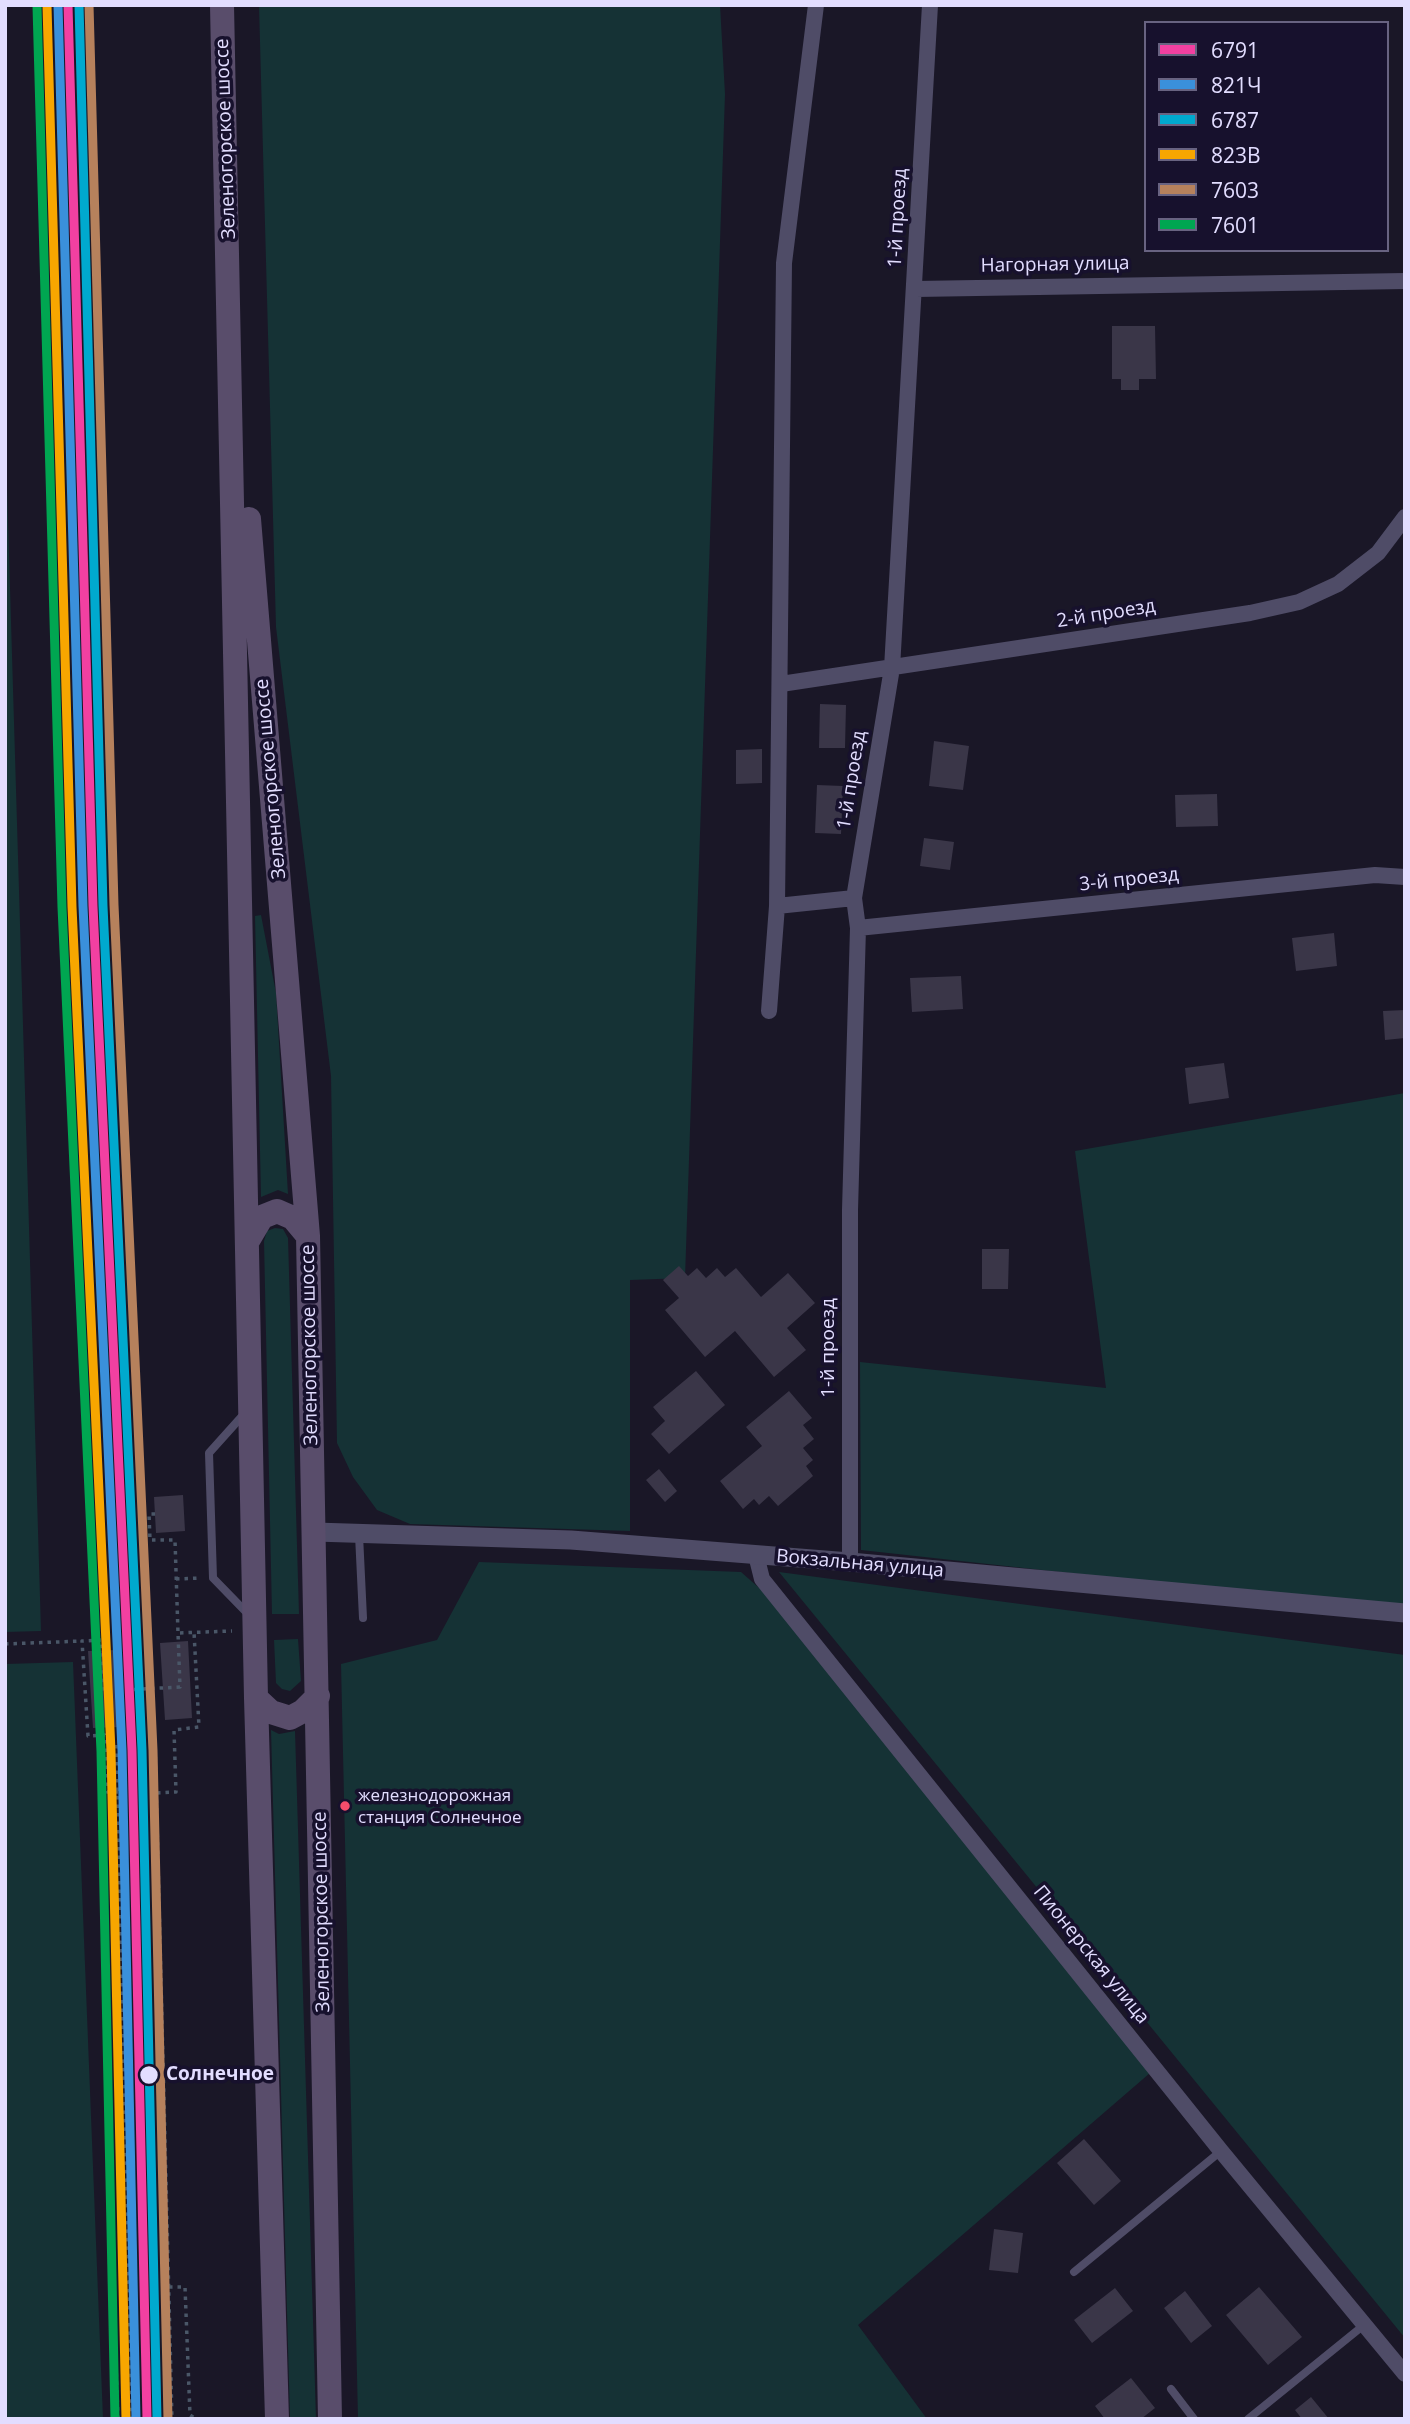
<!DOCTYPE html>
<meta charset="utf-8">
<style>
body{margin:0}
#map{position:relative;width:1410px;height:2424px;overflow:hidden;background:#1a1727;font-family:"Open Sans",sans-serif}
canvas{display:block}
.frame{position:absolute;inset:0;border:7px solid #e2ddff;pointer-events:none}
.legend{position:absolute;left:1144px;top:21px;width:245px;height:231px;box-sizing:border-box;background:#17112d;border:2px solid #686381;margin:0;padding:9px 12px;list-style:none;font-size:21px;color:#e2ddff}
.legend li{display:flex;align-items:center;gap:14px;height:35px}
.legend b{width:35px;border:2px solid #686381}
</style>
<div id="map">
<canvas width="1410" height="2424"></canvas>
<div class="frame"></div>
<ul class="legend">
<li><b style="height:9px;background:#f240a1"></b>6791</li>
<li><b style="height:9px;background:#3a90db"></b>821Ч</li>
<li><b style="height:9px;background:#00a9ce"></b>6787</li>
<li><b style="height:9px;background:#f7a600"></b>823В</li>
<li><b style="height:9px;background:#b6815c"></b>7603</li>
<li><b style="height:9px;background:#00a651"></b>7601</li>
</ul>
</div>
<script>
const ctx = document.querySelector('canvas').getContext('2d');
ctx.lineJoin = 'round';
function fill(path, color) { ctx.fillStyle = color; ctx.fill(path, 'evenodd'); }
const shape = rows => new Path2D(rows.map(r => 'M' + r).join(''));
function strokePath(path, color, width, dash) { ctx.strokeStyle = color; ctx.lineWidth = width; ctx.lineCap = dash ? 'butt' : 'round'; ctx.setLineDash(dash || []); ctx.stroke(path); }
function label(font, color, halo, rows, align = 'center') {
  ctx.font = font + ' "Open Sans",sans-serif'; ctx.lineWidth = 7; ctx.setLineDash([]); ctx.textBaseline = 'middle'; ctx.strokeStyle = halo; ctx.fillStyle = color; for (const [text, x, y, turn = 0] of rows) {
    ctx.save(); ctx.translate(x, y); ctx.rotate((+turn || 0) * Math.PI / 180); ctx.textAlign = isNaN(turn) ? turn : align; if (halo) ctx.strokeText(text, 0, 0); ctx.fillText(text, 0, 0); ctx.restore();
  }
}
fill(shape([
 [259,5,720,5,725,94,685,1278,630,1280,630,1531,410,1524,377,1510,353,1477,337,1443,331,1076,276,627],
 [5,419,41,1631,5,1632],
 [261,915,276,993,288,1194,278,1190,261,1197,255,916],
 [1405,1093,1405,1610,861,1550,860,1362,1106,1388,1075,1151],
 [275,1228,283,1229,288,1238,299,1614,272,1614,264,1241,267,1231],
 [479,1562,741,1572,766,1594,1150,2073,858,2325,927,2419,358,2419,341,1664,437,1640],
 [779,1572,1405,1655,1405,2338],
 [298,1639,301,1681,290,1691,282,1689,276,1683,274,1640],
 [73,1662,103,2419,5,2419,5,1664],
 [271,1730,279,1734,295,1731,316,2419,290,2419]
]), '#153235');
fill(shape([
 [1112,326,1155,326,1156,379,1139,379,1139,390,1121,390,1121,379,1112,379],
 [820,704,846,705,845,748,819,748],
 [934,741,969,746,963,790,929,786],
 [762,749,762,783,736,784,736,750],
 [817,785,843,786,841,834,815,833],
 [1217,794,1218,826,1176,827,1175,795],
 [924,838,954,842,950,870,920,866],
 [1334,933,1337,966,1296,971,1292,938],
 [961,976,963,1009,912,1012,910,978],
 [1405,1010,1405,1038,1385,1040,1383,1011],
 [1224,1063,1229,1098,1189,1104,1185,1068],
 [982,1249,1009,1249,1008,1289,982,1289],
 [679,1266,688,1276,697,1268,706,1278,717,1268,725,1277,736,1268,761,1297,788,1273,815,1303,787,1328,806,1350,774,1377,735,1331,705,1357,665,1310,679,1298,663,1280],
 [696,1371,725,1405,669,1454,651,1434,665,1421,653,1407],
 [789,1391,812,1418,803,1425,814,1439,803,1448,813,1460,806,1466,813,1476,778,1506,769,1496,759,1505,754,1499,743,1509,720,1481,762,1446,746,1427],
 [659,1469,677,1491,665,1502,646,1480],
 [183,1495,185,1531,156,1533,154,1497],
 [188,1641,192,1718,165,1720,160,1643],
 [116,1650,120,1727,93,1728,88,1651],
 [1084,2139,1121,2181,1094,2205,1057,2163],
 [994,2229,1023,2233,1018,2273,989,2270],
 [1259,2287,1302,2337,1268,2365,1226,2315],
 [1115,2288,1133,2311,1092,2343,1074,2320],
 [1185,2291,1212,2326,1191,2343,1164,2308],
 [1131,2378,1155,2408,1141,2419,1105,2419,1095,2406],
 [1311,2397,1329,2419,1302,2419,1295,2410]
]), '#3a3648');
strokePath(shape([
 [155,1514,149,1514,150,1540,175,1540,178,1633],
 [176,1579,200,1578],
 [5,1644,82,1641],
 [155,1740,172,2419],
 [116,1745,132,2419],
 [118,1792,107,1792,105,1735,88,1736,82,1641,101,1640,104,1691,180,1687,178,1633,232,1631],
 [157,1793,176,1792,174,1730,199,1727,194,1632],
 [169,2287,185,2287,190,2415,196,2419],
 [118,2419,113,2281,129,2282]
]), '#4a5768', 3.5, [3.5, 5]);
strokePath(shape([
 [244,1414,209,1453,213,1578,248,1614],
 [359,1535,363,1618],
 [1074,2272,1221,2151],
 [1171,2389,1194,2419],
 [1248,2419,1364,2325]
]), '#4f4c67', 8);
strokePath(shape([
 [916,289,1405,281],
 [781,684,1250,613,1299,602,1338,584,1378,553,1405,517],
 [777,906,854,898],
 [858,928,1375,875,1405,877],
 [769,1011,777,906,784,263,816,5],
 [756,1555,762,1579,1221,2151,1405,2374],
 [850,1562,850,1210,858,928,854,898,892,668,930,5]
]), '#4f4c67', 16);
strokePath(shape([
 [315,1532,571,1540,850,1562,1405,1613]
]), '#4f4c67', 19);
strokePath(shape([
 [222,5,256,1698,277,2419],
 [249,519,308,1236,330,2419],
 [249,1239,262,1217,277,1211,293,1218,308,1236],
 [256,1698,271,1712,290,1718,303,1711,318,1696]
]), '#594d6b', 24);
strokePath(shape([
 [68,5,93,906,132,1750,147,2419]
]), '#f240a1', 9);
strokePath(shape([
 [58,5,83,906,122,1750,136,2419]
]), '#3a90db', 9);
strokePath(shape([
 [79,5,103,906,142,1750,157,2419]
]), '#00a9ce', 9);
strokePath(shape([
 [47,6,72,907,111,1751,126,2419]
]), '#f7a600', 9);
strokePath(shape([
 [89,5,114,905,153,1750,168,2419]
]), '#b6815c', 9);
strokePath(shape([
 [37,6,62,907,101,1751,115,2419]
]), '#00a651', 9);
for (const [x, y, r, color] of [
 [345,1806,6,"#f44d6c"],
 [149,2075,10,"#e2ddff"]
]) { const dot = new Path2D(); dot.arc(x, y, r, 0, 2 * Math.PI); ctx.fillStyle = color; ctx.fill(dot); strokePath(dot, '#17112d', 2.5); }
label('17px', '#e2ddff', '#17112d', [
 ["железнодорожная",358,1796],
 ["станция Солнечное",358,1818]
], 'left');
label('19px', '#e2ddff', '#17112d', [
 ["Зеленогорское шоссе",226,139,-92],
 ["1-й проезд",898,218,-87],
 ["Нагорная улица",1055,265,-1],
 ["2-й проезд",1106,614,-9],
 ["Зеленогорское шоссе",271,779,-95],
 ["1-й проезд",852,780,-81],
 ["3-й проезд",1129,880,-6],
 ["Зеленогорское шоссе",310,1345,-91],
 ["1-й проезд",829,1348,-90],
 ["Вокзальная улица",860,1564,5],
 ["Зеленогорское шоссе",322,1912,-91],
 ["Пионерская улица",1091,1955,51]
]);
label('bold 19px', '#e2ddff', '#17112d', [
 ["Солнечное",166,2075]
], 'left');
</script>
